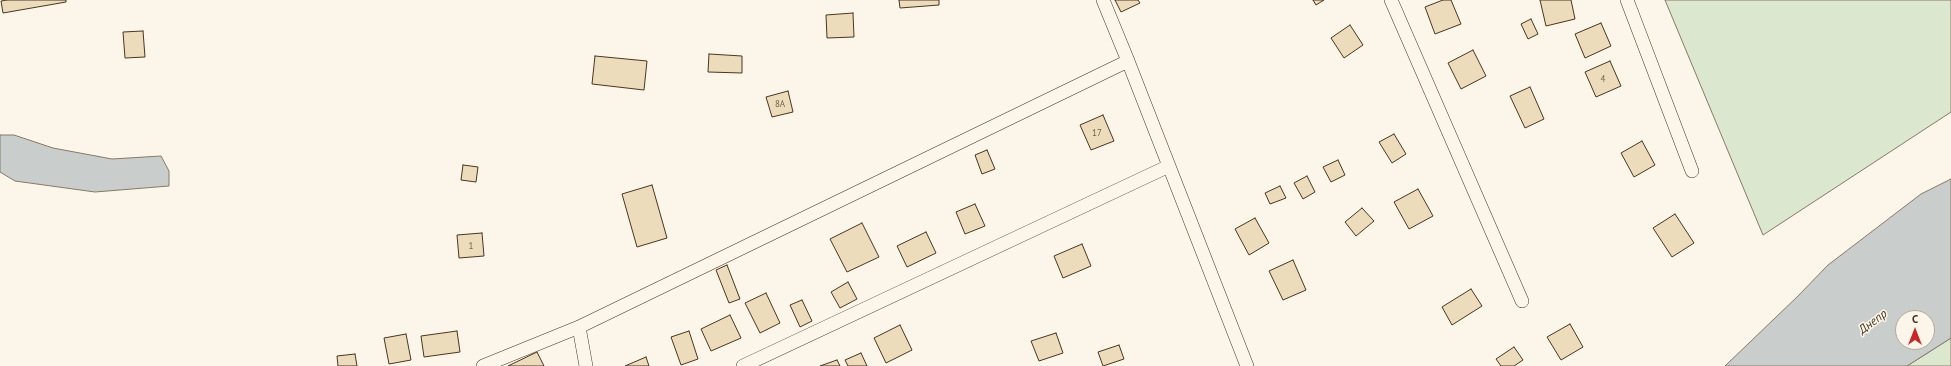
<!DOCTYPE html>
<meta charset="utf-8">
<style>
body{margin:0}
#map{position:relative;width:1951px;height:366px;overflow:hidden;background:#fbf6e9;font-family:"PT Sans",sans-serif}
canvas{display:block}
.north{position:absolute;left:1895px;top:310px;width:40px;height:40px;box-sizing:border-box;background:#fbf6e9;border:1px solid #b4a999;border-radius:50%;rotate:0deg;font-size:11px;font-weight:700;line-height:16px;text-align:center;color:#4a3520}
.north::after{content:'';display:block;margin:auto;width:14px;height:18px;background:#c62828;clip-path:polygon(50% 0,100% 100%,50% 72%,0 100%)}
</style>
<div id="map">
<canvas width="1951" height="366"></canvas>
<div class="north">С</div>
</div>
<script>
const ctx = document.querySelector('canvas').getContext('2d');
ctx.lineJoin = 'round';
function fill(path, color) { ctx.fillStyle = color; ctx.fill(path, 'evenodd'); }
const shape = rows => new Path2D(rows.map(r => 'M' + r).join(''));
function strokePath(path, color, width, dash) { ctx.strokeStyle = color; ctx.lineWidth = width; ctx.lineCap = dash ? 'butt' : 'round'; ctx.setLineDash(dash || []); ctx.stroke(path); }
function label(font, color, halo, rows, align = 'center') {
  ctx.font = font + ' "PT Sans",sans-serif'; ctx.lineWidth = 3; ctx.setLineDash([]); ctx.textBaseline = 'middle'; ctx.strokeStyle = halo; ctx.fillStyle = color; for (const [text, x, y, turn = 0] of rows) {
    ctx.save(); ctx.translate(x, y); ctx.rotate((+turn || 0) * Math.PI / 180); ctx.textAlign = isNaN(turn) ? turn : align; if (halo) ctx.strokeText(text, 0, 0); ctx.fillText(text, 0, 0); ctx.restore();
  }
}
const green = shape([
 [1665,0,1951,0,1951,112,1763,235,1665,0],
 [1951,338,1951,366,1907,366,1951,338]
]);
fill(green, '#dce7d0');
strokePath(green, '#887966', 1);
const water = shape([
 [0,135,14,135,53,148,112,159,161,156,169,171,169,186,95,192,15,181,0,172,0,135],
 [1951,179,1951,338,1907,366,1725,366,1798,296,1828,265,1921,194,1951,179],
 [1903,318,1927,318,1927,342,1903,342,1903,318]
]);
fill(water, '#c9cecd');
strokePath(water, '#887966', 1);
const building = shape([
 [7,0,66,0,66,2,3,13,1,1,7,0],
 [899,0,939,0,939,5,900,8,899,0],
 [1115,0,1138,0,1140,3,1121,12,1115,0],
 [1313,0,1324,0,1316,5,1313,0],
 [1443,0,1451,0,1461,24,1435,34,1425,7,1443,0],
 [1540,0,1571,0,1575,19,1546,26,1540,0],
 [853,13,854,37,827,38,826,15,853,13],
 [1531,19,1538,34,1528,39,1521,24,1531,19],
 [1601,23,1611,46,1585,58,1575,34,1601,23],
 [1350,25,1363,45,1344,58,1331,38,1350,25],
 [143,31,145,57,125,58,123,32,143,31],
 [1473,50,1486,76,1461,89,1448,63,1473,50],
 [709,54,742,56,742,73,708,72,709,54],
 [595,56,647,61,644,90,592,84,595,56],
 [1610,61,1621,86,1596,97,1585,72,1610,61],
 [1530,87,1544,119,1525,128,1510,96,1530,87],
 [788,91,793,112,772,117,766,97,788,91],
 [1103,115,1114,141,1091,150,1080,125,1103,115],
 [1394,134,1406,154,1392,163,1379,142,1394,134],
 [1642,141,1655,165,1634,177,1621,153,1642,141],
 [987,150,995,169,982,174,975,155,987,150],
 [1338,160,1345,175,1331,182,1323,167,1338,160],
 [463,165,478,167,476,182,461,180,463,165],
 [1307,176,1315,192,1303,199,1294,183,1307,176],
 [652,185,667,238,637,247,622,194,652,185],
 [1280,186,1286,198,1270,204,1265,193,1280,186],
 [1418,189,1433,216,1409,229,1394,202,1418,189],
 [975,204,985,226,965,234,956,212,975,204],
 [1362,208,1374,221,1356,236,1345,222,1362,208],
 [1675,214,1694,243,1672,257,1653,228,1675,214],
 [1255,218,1269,243,1249,255,1235,229,1255,218],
 [862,223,879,257,847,272,830,239,862,223],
 [926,232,936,253,907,267,897,246,926,232],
 [482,233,484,256,459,258,457,235,482,233],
 [1082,244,1091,266,1063,278,1054,256,1082,244],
 [1293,260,1306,290,1283,300,1269,271,1293,260],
 [727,265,740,299,729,303,716,270,727,265],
 [848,282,857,299,840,308,831,292,848,282],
 [1471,289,1482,306,1452,325,1442,307,1471,289],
 [766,293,780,323,760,333,745,303,766,293],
 [802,300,812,321,800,327,790,305,802,300],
 [730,315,741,338,711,351,701,329,730,315],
 [1570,324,1583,347,1561,360,1547,337,1570,324],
 [900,325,912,350,886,363,874,338,900,325],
 [457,331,460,352,424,357,421,336,457,331],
 [689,331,698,359,681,365,671,337,689,331],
 [1056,333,1063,353,1039,361,1031,341,1056,333],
 [406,334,411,360,389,364,384,338,406,334],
 [1119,345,1124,359,1103,366,1098,352,1119,345],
 [1514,347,1523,360,1514,366,1501,366,1496,359,1514,347],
 [537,352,544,366,508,366,537,352],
 [861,353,867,366,848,366,845,360,861,353],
 [355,354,357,366,338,366,337,356,355,354],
 [646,357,649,366,625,366,646,357],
 [837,360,840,366,820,366,837,360]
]);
fill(building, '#ecdcbc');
strokePath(building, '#4a3520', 1);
const minor = shape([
 [1391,0,1522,301],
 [1627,0,1692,171],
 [1128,61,1247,366],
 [483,366,579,327],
 [586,366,579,327,1128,61,1103,0],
 [743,366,1169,166]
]);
strokePath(minor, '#4a3520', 14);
strokePath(minor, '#fbf6e9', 13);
label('9px', '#725f47', null, [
 ["4",1603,79],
 ["8А",780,104],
 ["17",1097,133],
 ["1",471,246]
]);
label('italic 12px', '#4a3520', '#fbf6e9', [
 ["Днепр",1873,322,-37]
]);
</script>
